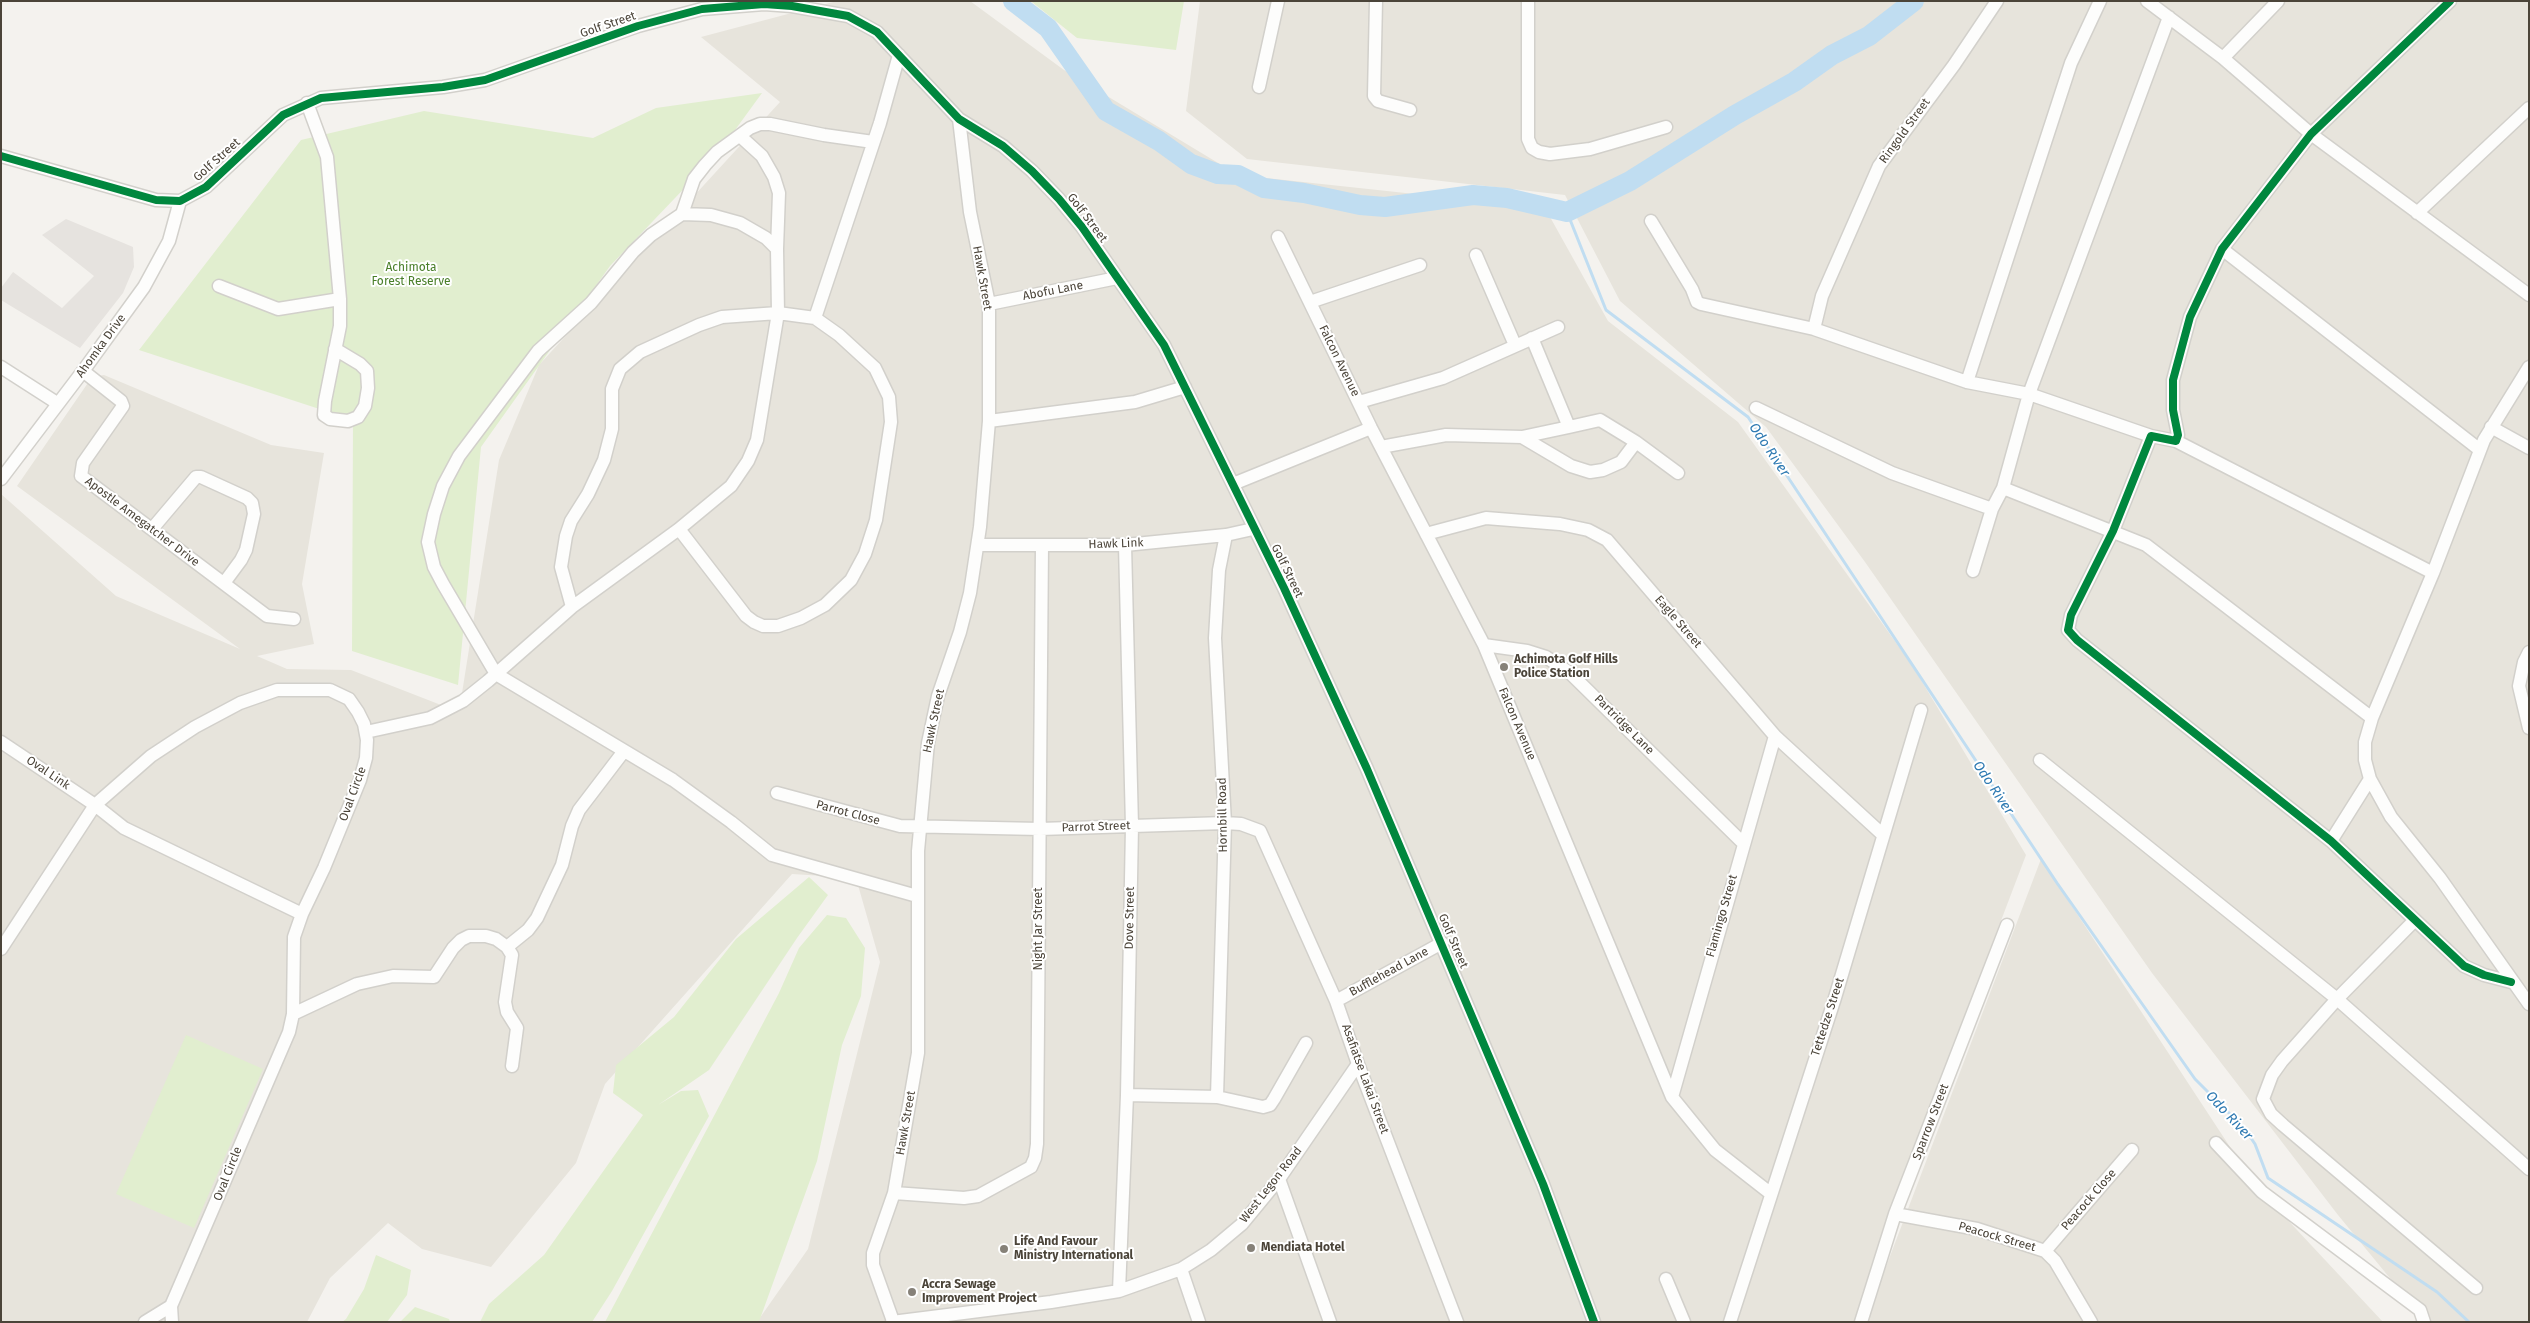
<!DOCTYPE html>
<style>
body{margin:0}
#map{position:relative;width:2530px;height:1323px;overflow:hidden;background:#f4f2ee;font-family:"Fira Sans",sans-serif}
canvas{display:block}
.frame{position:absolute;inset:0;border:2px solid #4b4439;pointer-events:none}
</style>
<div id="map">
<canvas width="2530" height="1323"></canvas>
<div class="frame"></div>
</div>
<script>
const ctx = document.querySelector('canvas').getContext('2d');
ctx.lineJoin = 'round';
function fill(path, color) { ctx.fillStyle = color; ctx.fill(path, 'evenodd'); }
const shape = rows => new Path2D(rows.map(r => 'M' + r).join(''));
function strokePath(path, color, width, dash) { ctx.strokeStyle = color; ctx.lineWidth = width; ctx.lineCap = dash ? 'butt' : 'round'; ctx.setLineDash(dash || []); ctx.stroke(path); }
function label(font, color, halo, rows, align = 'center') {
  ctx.font = font + ' "Fira Sans",sans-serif'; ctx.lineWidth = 4; ctx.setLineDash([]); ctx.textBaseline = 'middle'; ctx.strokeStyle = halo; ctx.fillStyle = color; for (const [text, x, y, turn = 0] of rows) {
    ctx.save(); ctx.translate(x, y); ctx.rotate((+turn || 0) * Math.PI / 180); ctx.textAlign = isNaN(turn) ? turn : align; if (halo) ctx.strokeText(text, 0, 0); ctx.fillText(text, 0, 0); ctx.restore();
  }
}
fill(shape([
 [837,1,970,1,1064,70,1238,175,1545,208,1608,321,1738,422,1912,665,2026,855,1970,1002,1862,1322,757,1322,808,1249,880,962,856,878,792,874,605,1084,576,1163,491,1267,422,1249,388,1223,330,1278,307,1322,1,1322,1,494,116,596,240,649,17,486,92,377,104,375,271,445,324,453,302,584,314,644,257,656,287,669,351,670,459,712,499,460,539,365,780,102,701,37],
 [1200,1,2529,1,2529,1322,2426,1322,2338,1215,2152,973,1865,562,1766,427,1620,301,1565,195,1247,159,1186,111],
 [2041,859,2255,1185,2383,1322,1865,1322]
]), '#e7e4dc');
fill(shape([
 [1184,1,1176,50,1077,38,1032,2],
 [762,93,719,152,610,266,481,447,458,685,352,651,353,420,139,350,301,140,424,111,593,138,656,108],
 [809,877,828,895,797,938,709,1070,658,1105,681,1091,698,1090,709,1116,612,1291,592,1322,480,1322,489,1304,544,1255,643,1115,613,1093,616,1065,674,1017,736,939],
 [827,915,846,918,865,948,861,996,842,1045,817,1161,760,1319,758,1322,605,1322,779,993,799,948],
 [186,1035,263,1069,194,1228,116,1194],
 [376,1255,411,1270,407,1295,387,1322,342,1322,346,1319,364,1289],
 [415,1307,449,1319,450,1322,400,1322]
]), '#e1eecf');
fill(shape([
 [66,219,133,247,134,267,123,293,80,348,1,300,1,288,13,272,62,308,94,276,42,235]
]), '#e6e3df');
strokePath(shape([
 [1567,212,1606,310,1748,417,2057,883,2195,1079,2244,1128,2255,1144,2268,1178,2437,1292,2469,1322]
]), '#c0ddf1', 3);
strokePath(shape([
 [1013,1,1048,28,1106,111,1159,141,1191,164,1218,174,1238,175,1264,188,1304,193,1360,205,1385,207,1473,195,1507,198,1567,212,1630,181,1735,115,1794,82,1832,55,1869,36,1914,1]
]), '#c0ddf1', 20);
const street = shape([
 [1376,1,1374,96,1378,101,1410,110],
 [1528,1,1528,139,1532,148,1539,152,1550,154,1590,149,1666,127],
 [2147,1,2223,58,2311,134,2529,295],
 [2450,1,2311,134,2222,249,2190,317,2173,380,2173,410,2178,435,2176,441,2151,436,2113,531,2071,615,2068,630,2077,640,2331,841,2464,966,2484,975,2511,982],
 [2223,58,2278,1],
 [1259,87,1278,1],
 [307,103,327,157,340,299,340,326,325,401,324,415,330,419,348,421,358,417,365,406,368,388,367,371,360,364,335,349],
 [1,156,156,200,180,201,206,187,283,115,321,98,443,87,485,80,638,26,702,9,764,4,792,6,848,16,877,32,959,119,1003,146,1032,171,1059,199,1082,227,1164,345,1284,588,1367,769,1543,1184,1594,1322],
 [2417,213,2529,108],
 [682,214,694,179,705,165,717,152,750,128,760,124,770,124,824,135,873,142],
 [1651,221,1692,289,1697,302,1701,304,1814,329,1967,382,2029,394,2151,436],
 [1278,237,1371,428,1484,645,1672,1097,1715,1150,1770,1193],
 [777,249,766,238,740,223,711,215,682,214,651,235,633,252,591,303,538,351,459,456,443,486,434,514,428,542,434,567,443,584,496,674,673,780,731,822,772,855,917,896],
 [2222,249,2480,450],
 [1476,255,1515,345],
 [219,286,278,309,340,299],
 [1310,302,1420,265],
 [989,304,1117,278],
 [815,318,880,123,899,55],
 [1814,329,1822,296,1879,166,1954,65,1997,1],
 [1,367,57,403],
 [2529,367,2484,440,2433,573,2372,718,2365,742,2365,760,2370,779,2391,817,2440,878,2529,1004],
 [83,371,121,401,123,406,83,463,81,476,267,616,294,619],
 [1967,382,2071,63,2100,1],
 [1359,402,1443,378,1558,327],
 [1756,408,1892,473,1992,509],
 [989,421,1135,402,1185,387],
 [1569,427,1600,420,1636,442],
 [2491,427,2529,448],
 [1522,437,1571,466,1590,472,1603,470,1621,462,1636,442,1678,473],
 [2176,441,2433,573],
 [1381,447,1446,435,1522,437,1569,427,1532,338],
 [1,479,83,371,144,287,169,241,180,201],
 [1233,484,1371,428],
 [2003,488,2146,545,2372,718],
 [152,529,196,477,201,477,247,498,252,503,254,514,246,550,241,560,224,583],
 [1426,534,1486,518,1560,524,1588,530,1607,540,1775,736,1882,834],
 [978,545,1125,545,1226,535,1253,529],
 [1973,571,1992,509,2003,488,2029,394,2169,17],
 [572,607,561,567,566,536,571,521,588,494,604,460,612,429,612,389,620,369,640,352,699,325,722,317,778,313,815,318,839,335,875,368,889,397,891,422,876,520,865,554,851,580,825,605,801,618,778,626,763,626,754,622,746,616,679,529],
 [1484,645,1527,651,1546,657,1570,673,1743,843],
 [2529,652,2524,662,2519,686,2529,728],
 [366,732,430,718,463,701,488,681,572,607,679,529,731,486,748,461,757,440,778,313,777,249,779,193,774,177,762,156,740,136],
 [1,742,95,805,124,828,302,914],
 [2040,760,2337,999,2529,1169],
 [777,793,900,826,1040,829,1225,823,1241,824,1260,831,1336,1001,1358,1064,1457,1322],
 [2331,841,2370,779],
 [2415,920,2337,999,2282,1061,2272,1075,2263,1099,2271,1114,2283,1125,2476,1288],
 [507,947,528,930,537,918,562,865,572,826,579,810,624,751],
 [1,949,95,805,151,756,195,727,240,703,277,690,330,690,349,699,358,712,364,724,367,740,366,758,360,780,324,868,302,914,294,937,293,1014,289,1032,171,1306,172,1322],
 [1336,1001,1442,943],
 [293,1014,357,984,393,976,434,977,453,948,461,940,469,936,486,936,496,939,507,947,512,955,505,1002,507,1012,517,1028,512,1066],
 [1127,1095,1217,1097,1263,1107,1270,1105,1274,1099,1306,1043],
 [1217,1097,1225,823,1215,638,1219,570,1226,535],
 [1672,1097,1775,736],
 [2216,1143,2262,1192,2420,1310,2424,1322],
 [1279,1179,1330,1322],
 [894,1193,964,1198,978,1196,1031,1167,1035,1158,1037,1144,1042,545],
 [1895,1214,1977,1229,2045,1251,2055,1261,2091,1322],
 [2045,1251,2132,1150],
 [1181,1269,1199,1322],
 [1666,1279,1684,1322],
 [1119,1291,1127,1095,1132,826,1125,545],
 [893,1321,873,1265,873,1253,894,1193,918,1053,918,851,928,743,938,696,960,632,970,593,980,527,989,421,989,304,970,212,959,119],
 [145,1322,171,1306],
 [892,1322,1051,1302,1119,1291,1181,1269,1211,1250,1242,1224,1279,1179,1358,1064],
 [1730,1322,1834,1001,1921,710],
 [1861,1322,1895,1214,2007,925]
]);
strokePath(street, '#d2d0cb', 15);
strokePath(street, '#fdfdfc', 12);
strokePath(shape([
 [2450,1,2311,134,2222,249,2190,317,2173,380,2173,410,2178,435,2176,441,2151,436,2113,531,2071,615,2068,630,2077,640,2331,841,2464,966,2484,975,2511,982],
 [1,156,156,200,180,201,206,187,283,115,321,98,443,87,485,80,638,26,702,9,764,4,792,6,848,16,877,32,959,119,1003,146,1032,171,1059,199,1082,227,1164,345,1284,588,1367,769,1543,1184,1594,1322]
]), '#00873e', 8);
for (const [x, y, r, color] of [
 [1504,667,5,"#868178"],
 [1251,1248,5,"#868178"],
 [1004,1249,5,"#868178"],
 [912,1292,5,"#868178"]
]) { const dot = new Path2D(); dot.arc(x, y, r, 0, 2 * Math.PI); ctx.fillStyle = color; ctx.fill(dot); strokePath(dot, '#fff', 2); }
label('12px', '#4b4439', '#fff', [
 ["Golf Street",608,25,-19],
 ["Ringold Street",1905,131,-54],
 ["Golf Street",217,160,-42],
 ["Golf Street",1087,218,53],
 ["Hawk Street",982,278,80],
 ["Abofu Lane",1053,291,-11],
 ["Ahomka Drive",101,346,-54],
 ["Falcon Avenue",1339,361,64],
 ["Apostle Amegatcher Drive",142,522,37],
 ["Hawk Link",1116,544,-2],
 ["Golf Street",1287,571,64],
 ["Eagle Street",1678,622,49],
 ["Hawk Street",934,721,-78],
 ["Falcon Avenue",1517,724,67],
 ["Partridge Lane",1624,725,45],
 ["Oval Link",48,773,34],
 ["Oval Circle",353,794,-70],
 ["Parrot Close",848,813,15],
 ["Hornbill Road",1223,815,-91],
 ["Parrot Street",1096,827,-2],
 ["Flamingo Street",1722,916,-74],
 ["Dove Street",1130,918,-89],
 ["Night Jar Street",1039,929,-90],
 ["Golf Street",1453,941,67],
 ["Bufflehead Lane",1389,972,-29],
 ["Tettedze Street",1828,1017,-72],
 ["Asafiatse Lakai Street",1365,1079,70],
 ["Sparrow Street",1931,1122,-69],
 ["Hawk Street",906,1123,-80],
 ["Oval Circle",228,1174,-68],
 ["West Legon Road",1271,1185,-52],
 ["Peacock Close",2089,1200,-49],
 ["Peacock Street",1997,1237,16]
]);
label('12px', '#4a7f2a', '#fff', [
 ["Achimota",411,268],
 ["Forest Reserve",411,282]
]);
label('bold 12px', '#4b4439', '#fff', [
 ["Achimota Golf Hills",1514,660],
 ["Police Station",1514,674],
 ["Life And Favour",1014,1242],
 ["Ministry International",1014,1256],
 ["Mendiata Hotel",1261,1248],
 ["Accra Sewage",922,1285],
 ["Improvement Project",922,1299]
], 'left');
label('italic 14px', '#2e7ab2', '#fff', [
 ["Odo River",1769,450,56],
 ["Odo River",1993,788,56],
 ["Odo River",2229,1116,47]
]);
</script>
